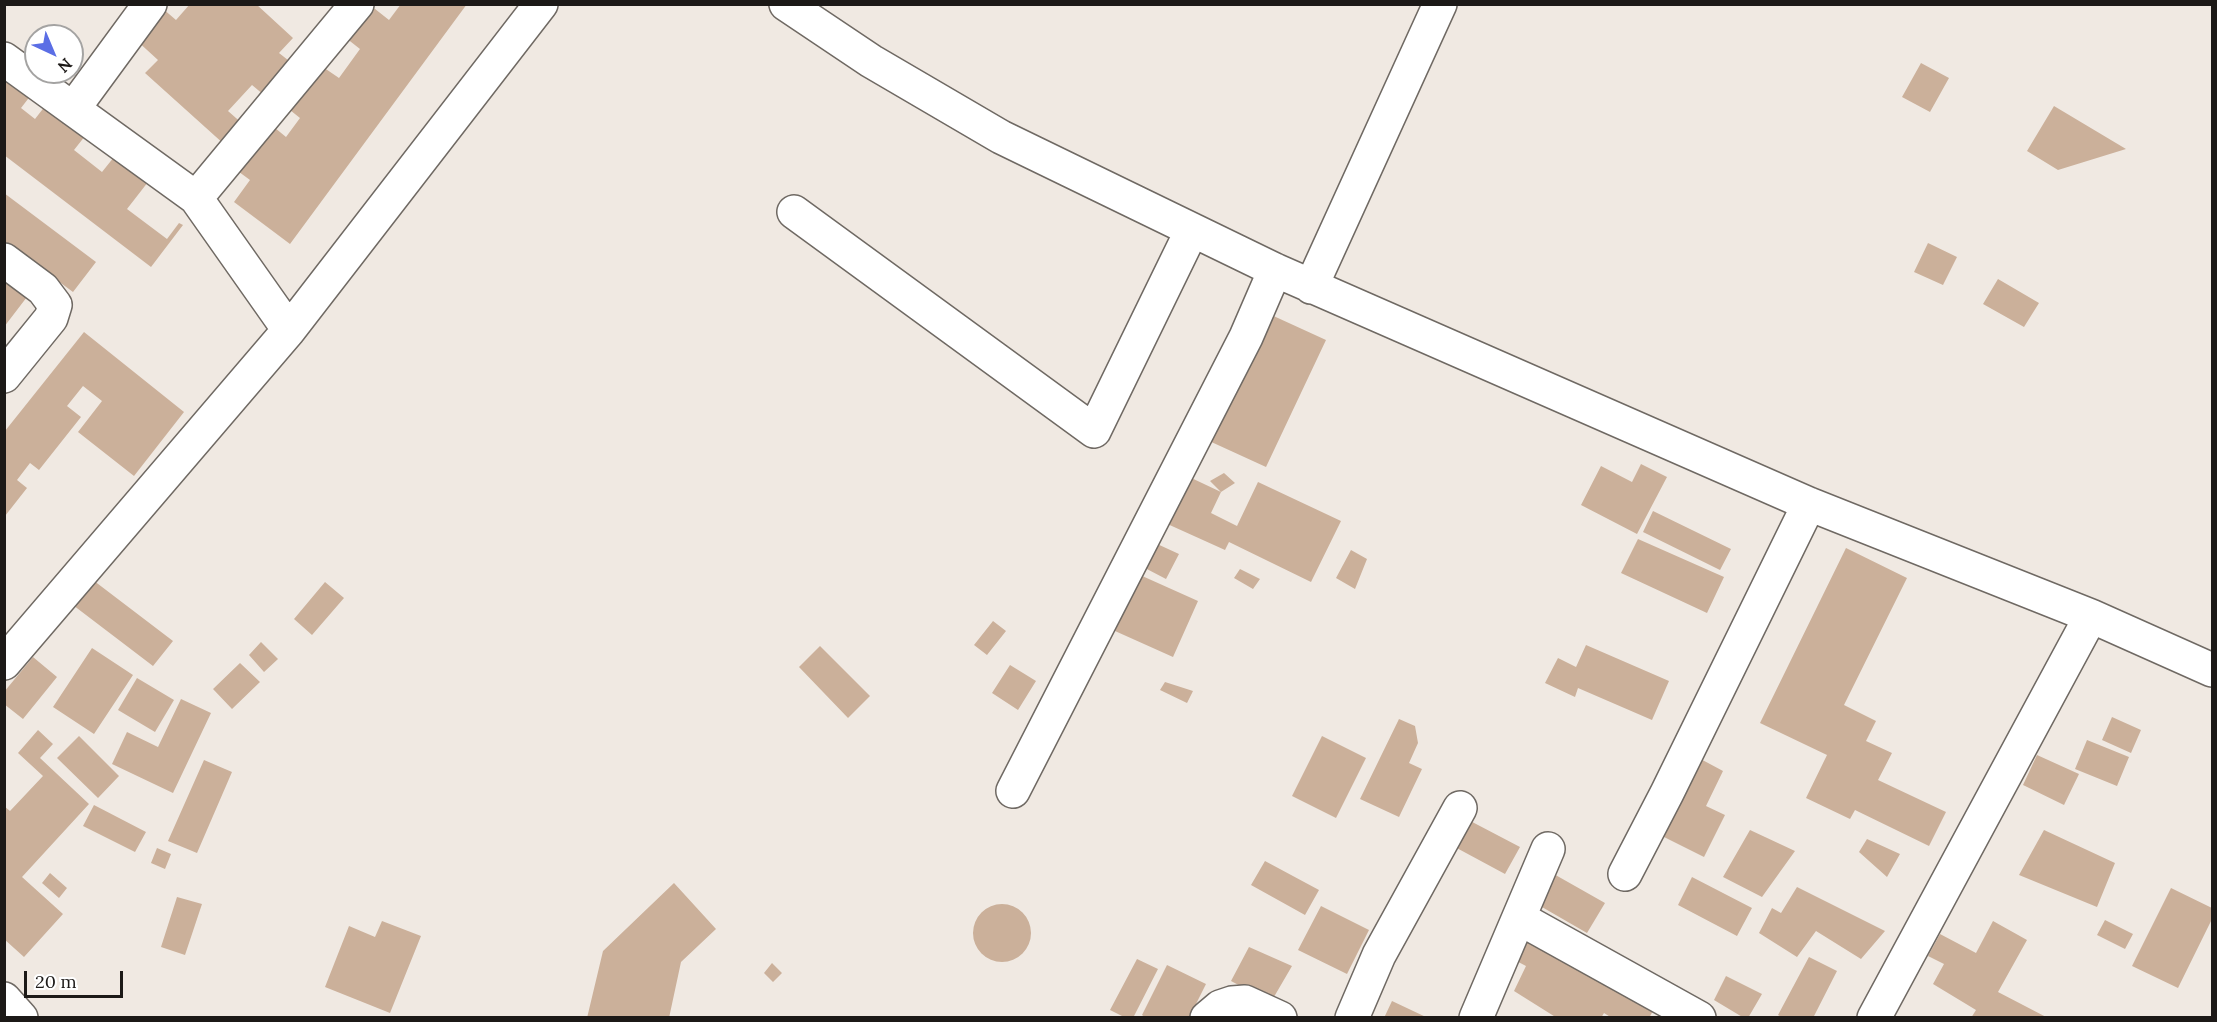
<!DOCTYPE html>
<style>
body{margin:0}
#map{position:relative;width:2217px;height:1022px;overflow:hidden;background:#f0e9e2;font-family:Lora,serif}
canvas{display:block}
.frame{position:absolute;inset:0;border:6px solid #1c1917;pointer-events:none}
.north{position:absolute;left:24px;top:24px;width:60px;height:60px;box-sizing:border-box;background:#fff;border:2px solid #a4a3a2;border-radius:50%;rotate:136deg;font-size:16px;font-weight:700;line-height:24px;text-align:center;color:#1c1917}
.north::after{content:'';display:block;margin:auto;width:21px;height:27px;background:#5b6ee5;clip-path:polygon(50% 0,100% 100%,50% 72%,0 100%)}
.scale{position:absolute;left:24px;top:971px;width:99px;height:27px;box-sizing:border-box;border:3px solid #1c1917;border-top:0;padding-left:8px;font-size:18px;line-height:21px;white-space:nowrap;color:#1c1917;-webkit-text-stroke:4px #fff;paint-order:stroke}
</style>
<div id="map">
<canvas width="2217" height="1022"></canvas>
<div class="frame"></div>
<div class="north">N</div>
<div class="scale">20 m</div>
</div>
<script>
const ctx = document.querySelector('canvas').getContext('2d');
ctx.lineJoin = 'round';
function fill(path, color) { ctx.fillStyle = color; ctx.fill(path, 'evenodd'); }
const shape = rows => new Path2D(rows.map(r => 'M' + r).join(''));
function strokePath(path, color, width, dash) { ctx.strokeStyle = color; ctx.lineWidth = width; ctx.lineCap = dash ? 'butt' : 'round'; ctx.setLineDash(dash || []); ctx.stroke(path); }
fill(shape([
 [190,4,256,4,293,38,279,53,293,64,264,95,252,85,228,111,244,125,225,145,145,73,158,60,135,39,162,8,176,20],
 [401,4,467,4,290,244,234,202,250,180,235,169,269,123,286,137,300,118,285,106,317,63,339,78,360,49,346,38,370,5,389,20],
 [4,61,38,86,21,108,35,119,49,101,89,131,74,150,102,172,114,157,148,182,127,209,167,239,179,223,183,225,151,267,4,155],
 [1921,63,1949,78,1930,112,1902,97],
 [2054,106,2126,149,2058,170,2027,151],
 [4,193,96,262,73,292,4,241],
 [1928,243,1957,257,1943,285,1914,272],
 [4,274,30,293,4,327],
 [1998,279,2039,303,2024,327,1983,304],
 [1267,313,1326,340,1266,467,1207,440],
 [84,332,184,412,134,476,78,432,102,401,83,386,67,406,81,417,39,470,30,463,17,480,27,488,5,516,5,431],
 [1641,464,1667,477,1637,534,1581,505,1601,466,1632,482],
 [1224,473,1235,483,1221,492,1211,513,1237,526,1258,482,1341,521,1311,582,1229,542,1225,550,1163,522,1185,475,1221,492,1210,481],
 [1653,511,1731,549,1720,570,1643,532],
 [1638,539,1724,577,1707,613,1621,573],
 [1155,543,1179,554,1166,579,1143,567],
 [1846,548,1907,578,1844,705,1876,721,1866,741,1892,753,1878,780,1946,812,1929,846,1855,810,1850,819,1806,798,1827,755,1760,723],
 [1351,550,1367,559,1355,589,1336,578],
 [1240,569,1260,579,1253,589,1234,578],
 [85,574,173,641,153,666,65,599],
 [1140,575,1198,601,1173,657,1115,631],
 [325,582,344,598,312,635,294,619],
 [993,621,1006,631,987,655,974,645],
 [261,642,278,659,264,672,249,655],
 [1586,645,1669,681,1652,720,1578,688,1575,697,1545,683,1558,658,1576,667],
 [820,646,870,696,848,718,799,667],
 [92,648,133,675,94,734,53,707],
 [33,657,57,677,23,719,4,704,4,692],
 [240,663,260,682,232,709,213,689],
 [1010,665,1036,681,1018,710,992,693],
 [137,678,174,700,155,732,118,710],
 [1165,682,1193,691,1187,703,1160,690],
 [181,699,211,713,173,793,112,764,127,732,158,747],
 [2112,717,2141,730,2131,753,2102,740],
 [1399,719,1415,726,1418,743,1409,763,1422,769,1399,817,1360,799],
 [38,730,53,744,40,758,89,804,22,877,63,914,24,957,4,939,4,806,10,811,43,776,18,753],
 [79,736,119,776,98,798,57,758],
 [1322,736,1366,758,1336,818,1292,796],
 [2087,740,2129,757,2117,786,2075,769],
 [2037,755,2079,774,2064,805,2023,785],
 [1695,756,1723,771,1706,806,1725,815,1704,857,1656,833],
 [204,760,232,772,197,853,168,841],
 [94,805,146,832,135,852,83,826],
 [1457,814,1520,847,1505,874,1453,846],
 [1750,830,1795,851,1762,897,1723,877],
 [2044,830,2115,863,2097,907,2019,875],
 [1867,839,1900,854,1887,877,1859,852],
 [157,848,171,854,165,869,151,863],
 [1265,861,1319,890,1305,915,1251,885],
 [50,873,67,888,59,898,42,883],
 [1552,873,1605,903,1587,933,1535,903],
 [1692,877,1752,908,1737,936,1678,905],
 [674,883,716,929,681,962,669,1018,587,1018,603,951],
 [1797,887,1885,931,1861,959,1816,931,1797,957,1759,933,1772,908,1781,913],
 [2171,888,2212,908,2212,919,2178,988,2132,966],
 [177,897,202,904,185,955,161,947],
 '973 933a29 29 0 1 1 58 0a29 29 0 1 1-58 0Z',
 [1321,906,1369,930,1347,974,1298,950],
 [2105,920,2133,934,2125,949,2097,935],
 [382,921,421,936,390,1013,325,987,349,926,375,937],
 [1993,921,2027,940,1998,992,2048,1018,1971,1018,1976,1010,1933,984,1944,964,1928,956,1940,934,1976,953],
 [1523,927,1657,1004,1649,1018,1612,1018,1604,1013,1601,1018,1557,1018,1514,991,1526,966,1505,955],
 [1249,947,1292,966,1271,1002,1231,981],
 [1809,957,1837,971,1813,1018,1783,1018,1778,1015],
 [1137,959,1158,969,1133,1018,1126,1018,1110,1010],
 [772,963,782,973,773,982,764,973],
 [1167,965,1206,984,1189,1018,1146,1018,1142,1015],
 [1726,976,1762,994,1748,1018,1744,1018,1714,1000],
 [1392,1001,1428,1018,1384,1018]
]), '#cbb09a');
const minor = shape([
 [786,4,871,61,1001,137,1275,270,1809,504,2091,616,2212,670],
 [4,59,196,198,289,330],
 [73,109,150,4],
 [196,198,357,4],
 [794,212,1094,431,1192,230],
 [4,260,43,289,55,305,51,318,4,376],
 [1311,287,1440,4],
 [4,663,289,330,541,4],
 [1013,791,1246,337,1275,270],
 [1625,874,1667,793,1809,504],
 [1519,918,1699,1018],
 [4,999,21,1018],
 [1207,1018,1220,1007,1232,1003,1245,1002,1280,1018],
 [1352,1018,1379,955,1460,808],
 [1476,1018,1548,849],
 [1874,1018,2091,616]
]);
strokePath(minor, '#6f6963', 36);
strokePath(minor, '#fff', 33);
</script>
